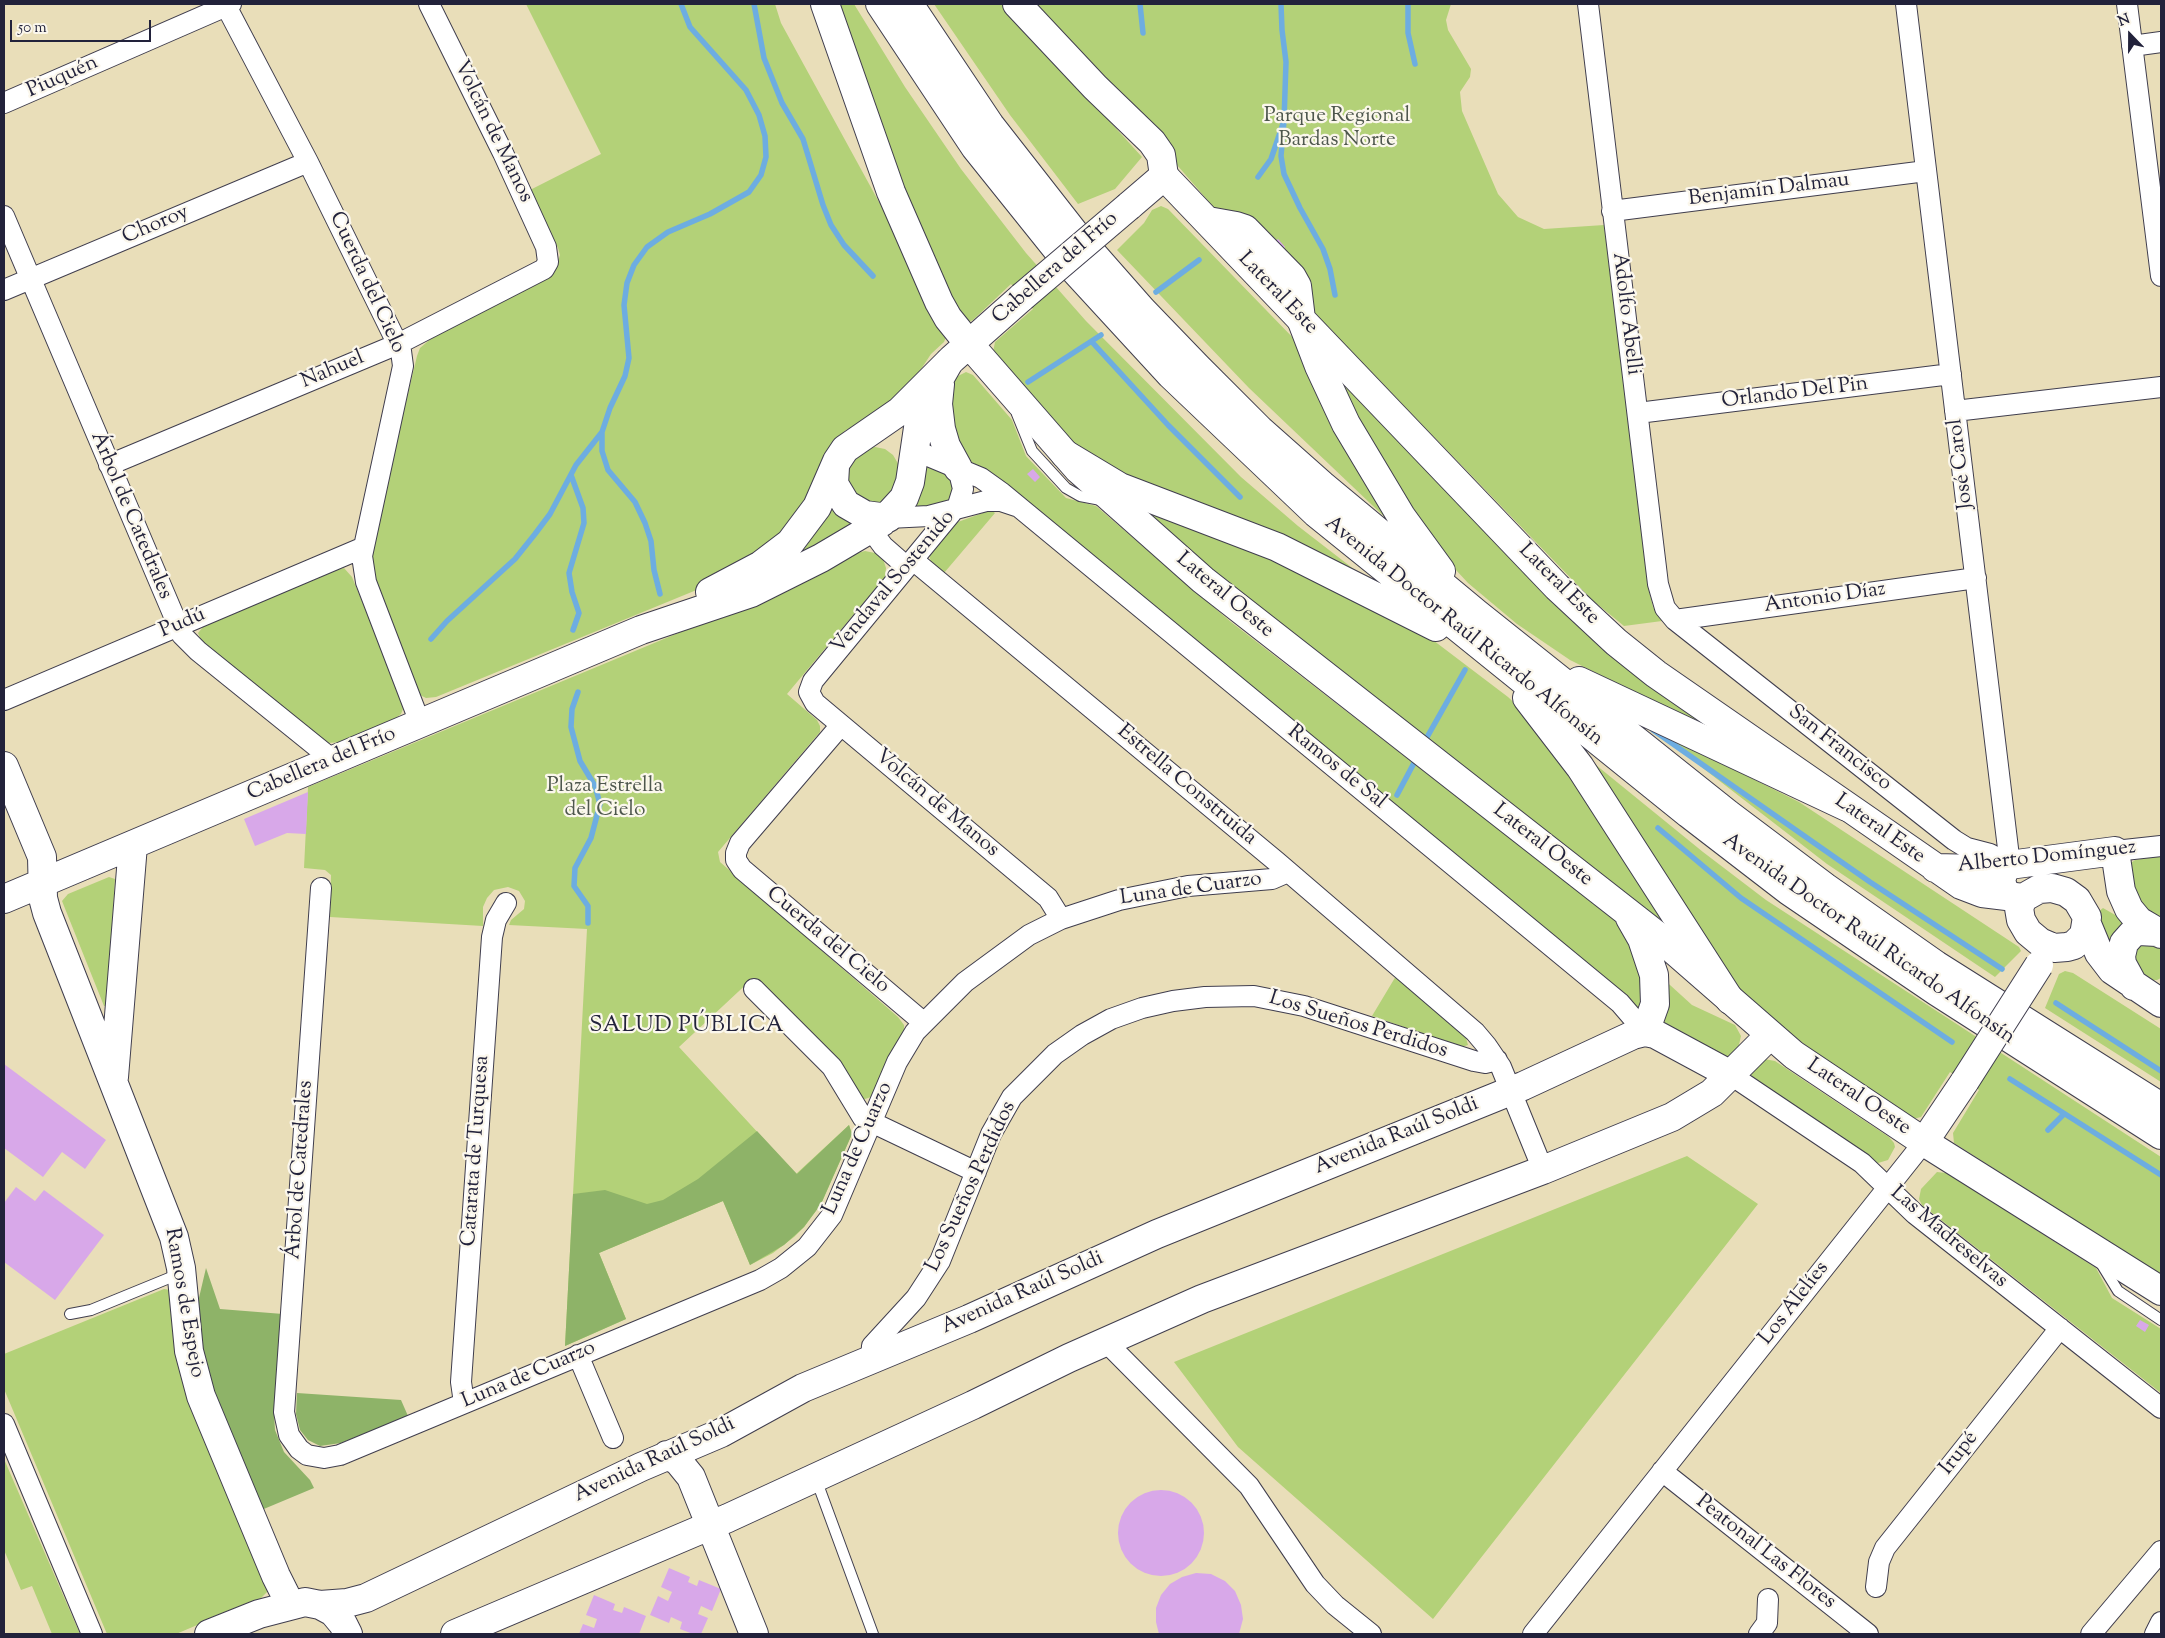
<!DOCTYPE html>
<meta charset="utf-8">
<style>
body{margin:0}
#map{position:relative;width:2165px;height:1638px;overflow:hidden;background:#e9deb9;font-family:"Sorts Mill Goudy",serif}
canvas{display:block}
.frame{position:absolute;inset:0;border:5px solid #22223b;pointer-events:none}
.north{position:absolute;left:2105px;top:10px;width:50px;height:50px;-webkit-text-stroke:4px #fbf7ec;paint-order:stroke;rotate:338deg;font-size:14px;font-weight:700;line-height:20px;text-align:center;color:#22223b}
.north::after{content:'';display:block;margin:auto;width:18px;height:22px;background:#22223b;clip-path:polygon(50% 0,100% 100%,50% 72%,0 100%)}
.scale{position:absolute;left:10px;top:20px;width:141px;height:22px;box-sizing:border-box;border:2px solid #22223b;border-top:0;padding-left:6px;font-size:15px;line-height:18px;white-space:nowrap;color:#22223b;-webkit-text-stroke:4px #fbf7ec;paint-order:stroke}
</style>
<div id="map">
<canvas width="2165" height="1638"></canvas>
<div class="frame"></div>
<div class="north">N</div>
<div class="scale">50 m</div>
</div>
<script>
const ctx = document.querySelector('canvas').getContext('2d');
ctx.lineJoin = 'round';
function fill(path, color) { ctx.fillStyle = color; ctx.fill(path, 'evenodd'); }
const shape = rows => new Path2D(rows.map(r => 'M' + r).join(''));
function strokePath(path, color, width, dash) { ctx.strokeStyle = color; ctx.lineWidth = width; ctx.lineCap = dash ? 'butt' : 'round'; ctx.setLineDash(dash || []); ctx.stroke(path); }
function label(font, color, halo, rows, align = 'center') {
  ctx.font = font + ' "Sorts Mill Goudy",serif'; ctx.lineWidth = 4.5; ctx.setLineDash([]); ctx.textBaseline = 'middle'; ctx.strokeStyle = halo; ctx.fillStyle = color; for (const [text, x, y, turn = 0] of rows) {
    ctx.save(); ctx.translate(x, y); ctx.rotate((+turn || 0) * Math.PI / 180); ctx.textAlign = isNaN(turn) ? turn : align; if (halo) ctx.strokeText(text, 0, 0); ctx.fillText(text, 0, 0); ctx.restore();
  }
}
fill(shape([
 [526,4,775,4,781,23,920,277,947,335,944,342,931,354,908,389,874,419,846,430,835,440,824,465,789,530,716,582,436,697,426,698,418,694,374,575,371,547,417,356,420,348,434,336,550,274,556,268,560,255,558,248,530,190,601,154],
 [832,4,854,4,905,87,961,169,1026,253,1086,321,1241,477,1298,526,1364,577,1156,495,1081,452,993,352,995,342,1033,309,1011,284,973,320,966,323,955,318],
 [934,4,1003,4,1142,157,1115,189,1078,204,1010,115],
 [1031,4,1451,4,1446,20,1448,30,1471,69,1470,77,1460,92,1462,111,1498,194,1518,217,1544,229,1604,225,1649,591,1653,607,1662,621,1624,626,1591,599,1315,314,1306,281,1279,252,1285,247,1272,244,1216,210,1145,128],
 [1161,206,1168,209,1299,344,1393,525,1249,388,1117,250,1144,223,1152,210],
 [966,372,973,375,1012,420,1026,456,1066,498,1096,506,1231,622,1621,924,1637,955,1692,1005,1735,1025,1741,1036,1738,1049,1727,1060,1650,1018,1009,486,962,456,946,399,956,377],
 [1333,373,1568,617,1630,671,1725,737,1570,660,1517,624,1468,583,1443,556,1413,515],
 [875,447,885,449,893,455,903,472,893,498,876,506,851,495,845,469,849,460,865,448],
 [926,466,949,476,954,488,952,501,913,512],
 [829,504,856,524,746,582],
 [1145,509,1250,542,1421,631,1508,697,1534,721,1676,933,1219,578,1147,514],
 [991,510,995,513,944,573,931,562,929,555,955,523],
 [865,551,875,553,883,559,886,568,885,577,787,694,817,720,820,726,820,732,718,852,720,862,898,1017,904,1025,904,1031,871,1097,862,1100,832,1055,753,978,679,1047,796,1174,849,1125,852,1134,821,1204,804,1227,794,1237,773,1253,750,1265,723,1201,599,1253,626,1319,565,1346,587,929,509,925,511,920,524,909,525,901,519,891,508,887,494,890,487,898,483,907,483,926,330,917,331,875,325,870,304,868,308,787,760,599,854,554],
 [344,568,352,577,402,699,403,709,401,714,392,721,341,742,328,743,317,738,201,640,198,633,203,627,336,570],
 [1651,728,1799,802,2019,947,2021,951,1995,977,1827,864],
 [1580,752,1703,852,1766,900,2161,1157,2161,1275,1954,1143,1953,1133,1979,1090,1950,1072,1921,1117,1913,1119,1816,1054,1732,985],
 [2161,856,2161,919,2134,900,2128,865,2135,860],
 [109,877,115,879,107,1006,104,1006,62,901,68,894],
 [2103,908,2124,920,2120,939,2107,945,2098,912],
 [2144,939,2161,948,2161,978,2157,980,2150,980,2136,971,2131,943],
 [2065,971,2073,973,2161,1029,2161,1082,2045,1008,2059,974],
 [1396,976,1466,1038,1468,1045,1462,1047,1372,1016],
 [1764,1059,1775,1061,1889,1137,1894,1143,1895,1147,1888,1160,1878,1163,1753,1078,1751,1074],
 [1687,1156,1758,1204,1433,1619,1238,1447,1174,1362],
 [1937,1172,1946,1173,2096,1268,2112,1298,2161,1329,2161,1393,1922,1205,1919,1199,1921,1189],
 [164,1289,171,1290,268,1591,261,1598,176,1634,107,1634,4,1389,4,1354],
 [4,1459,80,1634,52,1634,32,1586,21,1590,4,1550]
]), '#b3d178');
fill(shape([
 [849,1125,852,1134,821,1204,804,1227,784,1245,750,1265,723,1201,599,1253,626,1319,565,1346,573,1194,605,1190,647,1204,663,1200,698,1179,757,1131,797,1174],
 [206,1268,220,1309,283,1314,274,1414,275,1430,284,1452,310,1480,314,1488,259,1511,204,1374,198,1302],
 [297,1393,401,1400,408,1416,341,1443,320,1446,308,1440,300,1430,296,1414]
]), '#8eb368');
strokePath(shape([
 [754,4,764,58,782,103,803,139,823,205,831,225,844,245,873,276],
 [1140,4,1143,33],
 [1408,4,1408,33,1415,64],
 [1284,121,1281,156,1284,174,1300,208,1323,249,1330,269,1335,295],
 [1258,177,1271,159,1284,121,1286,62,1282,30,1281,4],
 [1156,292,1199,260],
 [1092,342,1168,425,1240,497],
 [1028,382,1101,335],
 [571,475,583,508,584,523,569,573,572,592,579,613,573,630],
 [660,594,654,570,651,541,645,523,635,502,608,470,602,451,602,432,610,408,625,376,629,358,624,305,627,283,634,265,647,247,668,232,710,214,749,192,761,175,766,157,765,136,759,115,746,90,690,27,681,4],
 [431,639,447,621,515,559,535,534,550,514,576,465,602,432],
 [578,692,572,709,571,727,580,761,595,786,600,804,591,838,575,868,574,886,588,906,588,923],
 [1653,730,1870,882,2002,969],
 [1426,739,1465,670],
 [1397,795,1414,763],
 [1658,828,1741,898,1952,1042],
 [2056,1003,2161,1071],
 [2010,1079,2161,1175],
 [2048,1130,2064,1114]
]), '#6dade1', 5.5);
fill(shape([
 [1278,239,1285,247,1279,252,1272,244],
 [1033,469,1040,477,1035,482,1027,474],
 [308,792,306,834,287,833,255,846,244,819],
 [4,1064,106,1140,85,1169,62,1152,43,1177,4,1148],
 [16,1187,35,1201,44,1190,104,1235,55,1300,4,1262,4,1203],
 [2140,1320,2149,1325,2145,1332,2136,1326],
 '1118 1533a43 43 0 1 1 86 0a43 43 0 1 1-86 0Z',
 [669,1568,690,1577,688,1582,697,1586,699,1580,721,1589,712,1611,701,1606,698,1614,708,1618,701,1634,693,1634,680,1629,682,1622,671,1617,669,1623,650,1615,658,1596,668,1601,672,1592,661,1587],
 [1196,1573,1211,1574,1225,1581,1235,1591,1241,1605,1243,1619,1239,1634,1159,1634,1156,1622,1156,1608,1161,1595,1170,1584,1182,1577],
 [594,1595,615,1604,613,1610,622,1613,624,1607,646,1616,639,1634,579,1634,583,1624,594,1628,597,1619,586,1615]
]), '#d8a8e9');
const lane = shape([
 [1017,414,1032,451,1066,488,1080,496,1101,500],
 [2099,1260,2118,1291,2161,1320],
 [70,1314,91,1310,179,1274],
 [816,1479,873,1634]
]);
const street = shape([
 [225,4,308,162,401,351,403,366,362,556,366,582,420,723],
 [1588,4,1658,584,1665,608,1675,620,1954,840,1967,848,1990,854,2010,865],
 [1906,4,2010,865,2005,881,2015,907],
 [2127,4,2161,276],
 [2132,46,2161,42],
 [4,103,231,4],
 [1612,211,1926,171],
 [4,216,182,635,198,651,333,760],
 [4,290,308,162],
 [1955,411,2161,387],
 [1638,413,1951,374],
 [914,450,981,478,1002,493,1620,1003,1645,1032],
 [109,465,398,344,544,269,548,262,546,247,503,153,429,4],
 [958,468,963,489,958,505,813,681,809,692,815,703,1048,898,1061,919],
 [888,518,929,516,986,501,1001,501,1016,506],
 [863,519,883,546,907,567],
 [913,560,1277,862,1475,1032,1486,1045,1501,1067,1543,1170],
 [1675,620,1976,578],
 [4,700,362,548],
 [841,725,740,843,736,853,736,860,742,869,923,1022],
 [2115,851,2161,846],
 [321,888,284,1412,289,1435,299,1449,307,1455,324,1458,340,1455,760,1280,781,1268,807,1247,832,1215,897,1062,915,1032,965,982,1029,935,1061,919,1119,900,1188,886,1272,879,1288,872],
 [754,989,832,1067,863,1118,976,1172],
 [1731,1075,1862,1163,1915,1214,2161,1408],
 [1105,1341,1249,1486,1315,1584,1335,1605,1371,1634],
 [578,1355,613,1438],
 [871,1360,872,1346,916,1298,940,1261,991,1134,1012,1097,1055,1054,1082,1035,1111,1019,1142,1008,1173,1001,1205,997,1254,996,1304,1006,1474,1061,1485,1063,1497,1060],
 [464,1403,461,1382,492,937,496,920,506,903],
 [4,1424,92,1634],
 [1662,1471,1868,1634],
 [1876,1587,1879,1562,1885,1548,2060,1328],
 [1533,1634,1924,1142],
 [1759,1634,1767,1623,1768,1599],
 [2091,1634,2161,1551],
 [2155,1634,2161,1622]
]);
const secondary = shape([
 [1129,206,1164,176,1557,587,1616,642,1656,674,1961,885,1982,893,2023,898],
 [1208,221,1236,226,1245,229,1292,277,1297,286,1301,319],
 [969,344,1078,469,1203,580,1654,933,1794,1055,1924,1142,2161,1291],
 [940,384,938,404,941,429,946,446,958,468],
 [835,467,834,484,846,504,865,515,888,518],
 [710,592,761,565,790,543,817,507,837,461,845,449,900,411,952,359,1022,297],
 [4,766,42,857,43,898,47,913,174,1237,181,1268,189,1351,201,1396,276,1576,290,1604],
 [1935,868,1979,869,2115,851,2121,891,2129,909,2139,921,2161,934],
 [2052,888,2066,892,2077,900,2087,917,2084,935,2074,945,2067,947,2054,948,2040,942,2028,932,2021,920,2019,908,2023,898,2039,889,2052,888],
 [4,899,641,630,751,593,821,558,882,522,904,498,910,482,919,421,929,397,949,362],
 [1630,918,1642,939,1654,975,1655,1004,1645,1032],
 [2087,924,2099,953,2112,970,2161,1003],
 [2134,986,2122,964,2121,956,2124,943,2132,934,2139,931,2157,932],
 [114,1077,133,845],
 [1924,1142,1965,1081],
 [667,1455,678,1461,691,1477,754,1634],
 [320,1605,347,1603,366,1598,641,1467,721,1433,803,1388,969,1319,1157,1234,1523,1086,1633,1035,1645,1032,1655,1034,1731,1075],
 [209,1634,259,1614,305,1602,320,1605,333,1612,343,1624,348,1634],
 [455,1634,728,1518,973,1405,1069,1358,1202,1299,1543,1170,1672,1117,1712,1093,1770,1035]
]);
const highway = shape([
 [825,4,891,192,939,302,948,318,969,344],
 [880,4,975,147,1068,263,1171,375,1316,513,1689,814,1789,891,1936,991,2161,1135],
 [909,4,990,125,1076,235,1142,310,1197,367,1260,430,1322,485,1476,613,1728,814,1825,887,1936,965,2161,1107],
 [1017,4,1095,87,1152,142,1161,155,1164,176],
 [1301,319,1319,366,1346,424,1401,516,1441,571],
 [1065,454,1120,487,1277,547,1436,627],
 [1579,681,1847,807],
 [1527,698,1580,767,1730,1000]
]);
strokePath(lane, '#403e4e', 12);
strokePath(street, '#403e4e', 22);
strokePath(secondary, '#403e4e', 30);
strokePath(highway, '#403e4e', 30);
strokePath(lane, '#fff', 10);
strokePath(street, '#fff', 20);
strokePath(secondary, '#fff', 28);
strokePath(highway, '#fff', 28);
const secondaryBridge = shape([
 [1022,297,1129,206],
 [1965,1081,2039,965]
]);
strokePath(secondaryBridge, '#403e4e', 30, []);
strokePath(secondaryBridge, '#fff', 28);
label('21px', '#22223b', '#fbf7ec', [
 ["Piuquén",63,78,-24],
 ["Volcán de Manos",492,132,64],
 ["Benjamín Dalmau",1769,191,-7],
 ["Choroy",156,226,-23],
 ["Cabellera del Frío",1056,269,-41],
 ["Cuerda del Cielo",366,283,65],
 ["Lateral Este",1277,294,46],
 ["Adolfo Abelli",1625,314,83],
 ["Nahuel",333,371,-23],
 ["Orlando Del Pin",1795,394,-7],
 ["José Carol",1962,464,-97],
 ["Árbol de Catedrales",130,516,67],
 ["Vendaval Sostenido",894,583,-50],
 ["Lateral Este",1558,585,45],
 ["Lateral Oeste",1224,596,40],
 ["Antonio Díaz",1825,599,-8],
 ["Pudú",183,624,-23],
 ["Avenida Doctor Raúl Ricardo Alfonsín",1463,632,39],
 ["San Francisco",1839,749,38],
 ["Cabellera del Frío",322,765,-23],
 ["Ramos de Sal",1336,768,39],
 ["Estrella Construida",1186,786,40],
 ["Volcán de Manos",936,804,40],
 ["Lateral Este",1879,830,35],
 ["Lateral Oeste",1542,846,38],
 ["Alberto Domínguez",2047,858,-6],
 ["Luna de Cuarzo",1191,890,-8],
 ["Avenida Doctor Raúl Ricardo Alfonsín",1868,940,35],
 ["Cuerda del Cielo",827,941,40],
 ["Los Sueños Perdidos",1358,1026,17],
 ["Lateral Oeste",1858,1098,34],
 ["Avenida Raúl Soldi",1397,1137,-22],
 ["Luna de Cuarzo",859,1149,-66],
 ["Catarata de Turquesa",477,1151,-86],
 ["Árbol de Catedrales",301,1170,-86],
 ["Los Sueños Perdidos",972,1187,-65],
 ["Las Madreselvas",1948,1238,40],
 ["Avenida Raúl Soldi",1023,1294,-24],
 ["Ramos de Espejo",183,1303,80],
 ["Los Alelíes",1795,1304,-52],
 ["Luna de Cuarzo",529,1376,-23],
 ["Irupé",1960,1454,-52],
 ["Avenida Raúl Soldi",655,1461,-25],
 ["Peatonal Las Flores",1765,1553,38]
]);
label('21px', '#4e574d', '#fbf7ec', [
 ["Parque Regional",1337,117],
 ["Bardas Norte",1337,141],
 ["Plaza Estrella",605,787],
 ["del Cielo",605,811]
]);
ctx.letterSpacing = '1px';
label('22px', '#22223b', '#fbf7ec', [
 ["SALUD PÚBLICA",687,1027]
]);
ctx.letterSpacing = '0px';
</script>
